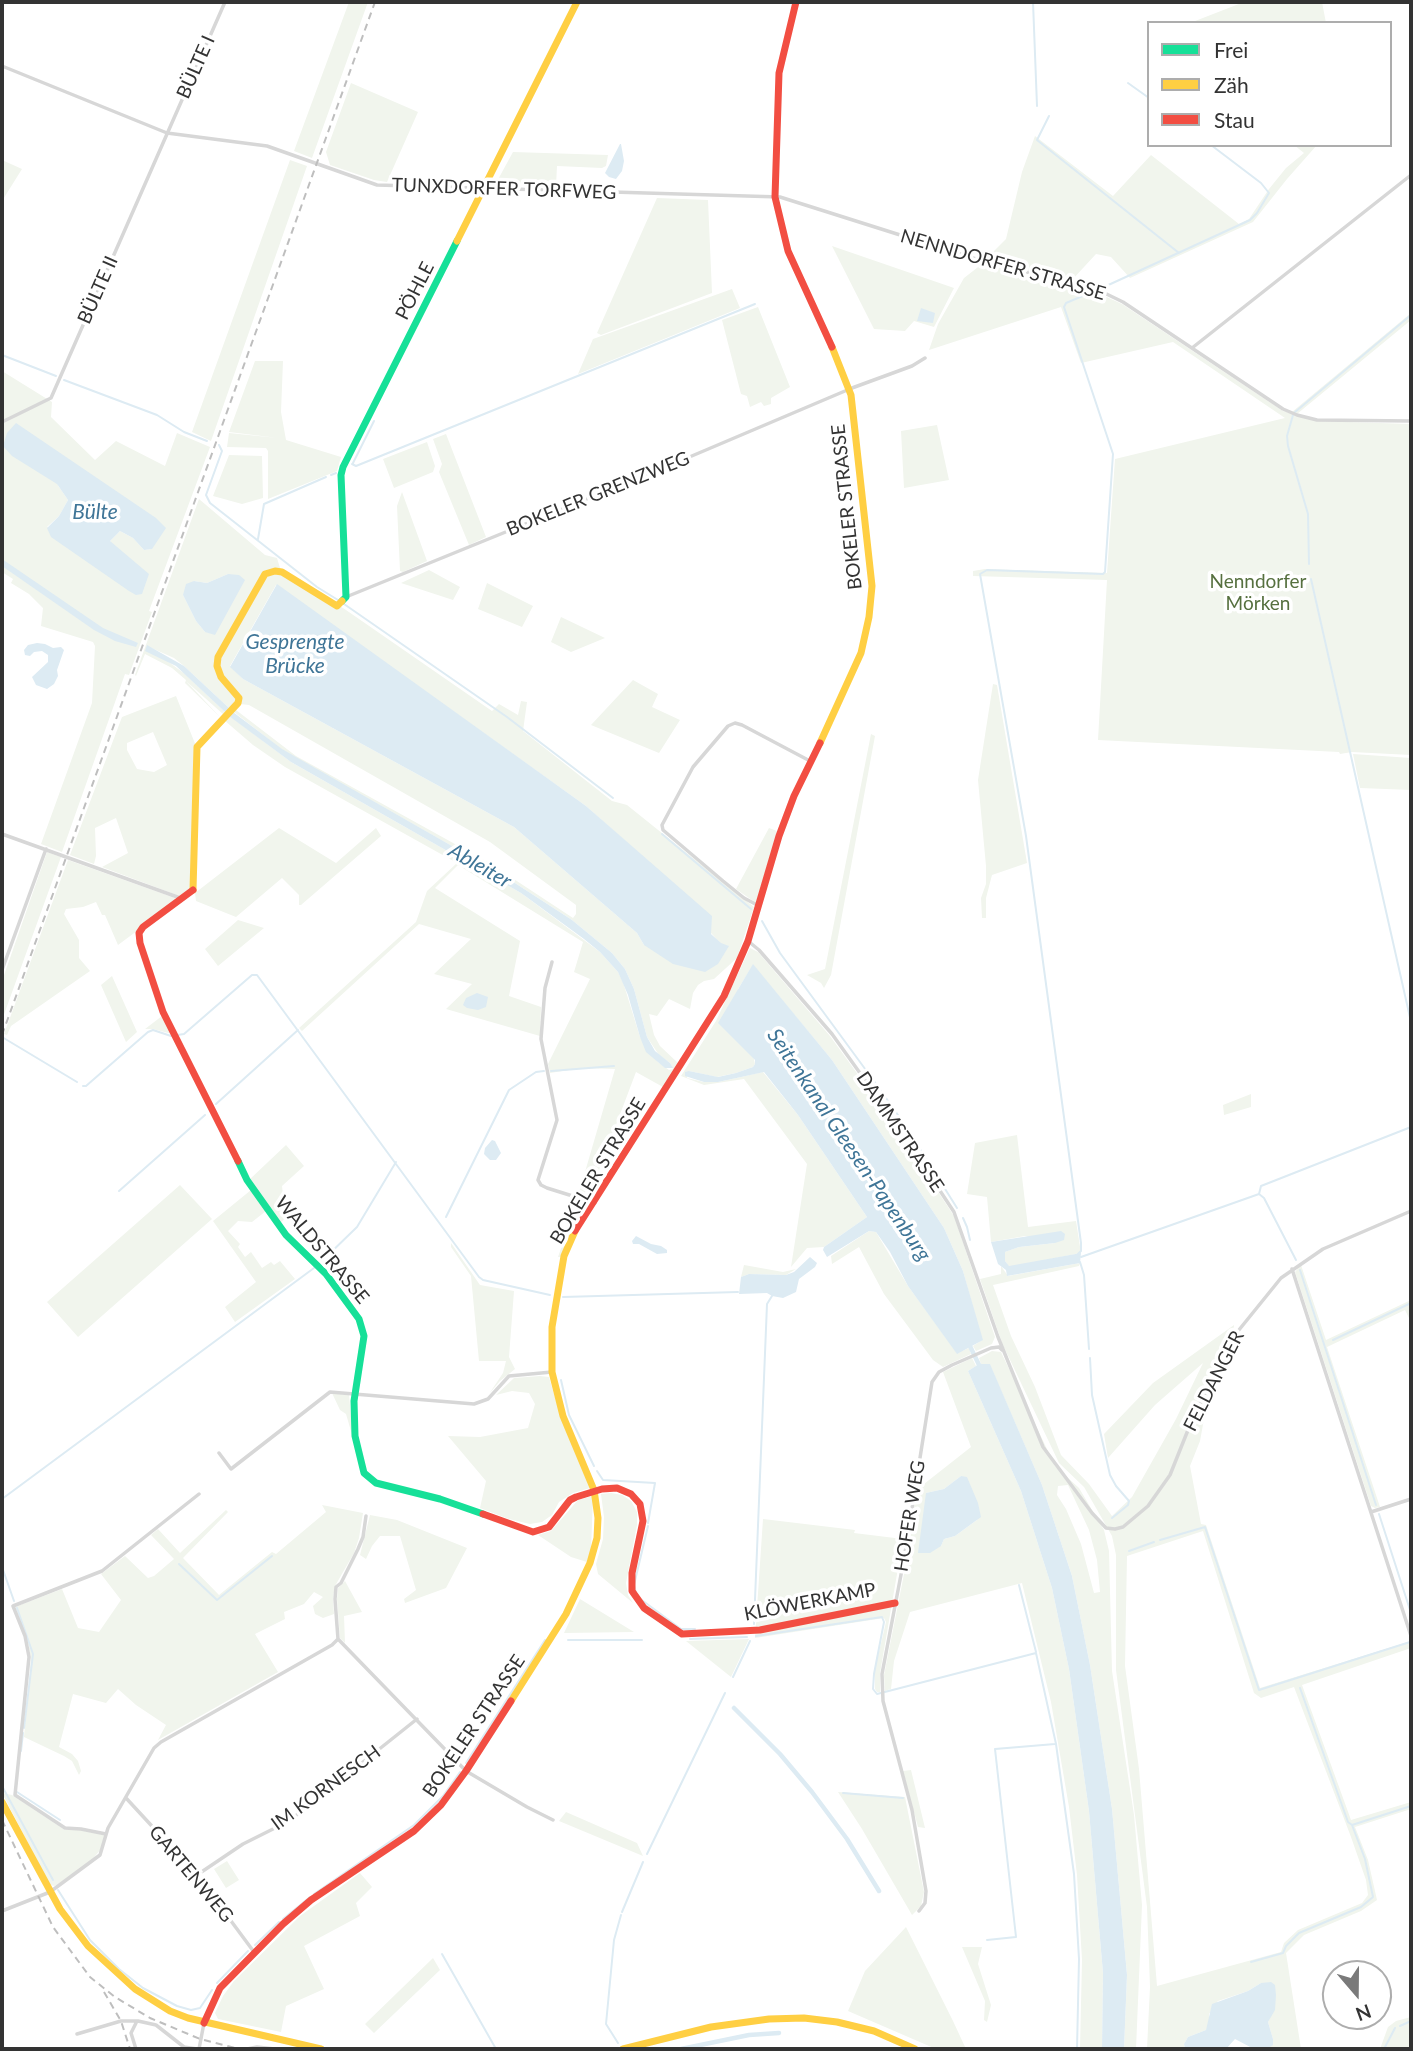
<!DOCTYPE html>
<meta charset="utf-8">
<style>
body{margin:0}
#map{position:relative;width:1413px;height:2051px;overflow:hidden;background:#fff;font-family:Lato,sans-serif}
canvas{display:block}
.frame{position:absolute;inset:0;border:4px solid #333;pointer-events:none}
.legend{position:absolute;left:1147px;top:21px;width:245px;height:126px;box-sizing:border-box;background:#fff;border:2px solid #adadad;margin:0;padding:9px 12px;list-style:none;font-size:21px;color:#333}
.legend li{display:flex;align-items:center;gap:14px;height:35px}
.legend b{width:35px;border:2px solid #adadad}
.north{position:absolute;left:1322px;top:1960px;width:70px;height:70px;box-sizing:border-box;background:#fff;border:2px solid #adadad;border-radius:50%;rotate:160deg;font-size:19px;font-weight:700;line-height:28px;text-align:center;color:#333}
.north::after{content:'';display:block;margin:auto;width:24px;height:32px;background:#7a7a7a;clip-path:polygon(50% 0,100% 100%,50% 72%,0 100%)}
</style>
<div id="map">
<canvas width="1413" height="2051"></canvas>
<div class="frame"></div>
<ul class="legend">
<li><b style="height:9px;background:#16e098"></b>Frei</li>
<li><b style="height:9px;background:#ffcf43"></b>Zäh</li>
<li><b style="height:9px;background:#f24e42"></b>Stau</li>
</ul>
<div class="north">N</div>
</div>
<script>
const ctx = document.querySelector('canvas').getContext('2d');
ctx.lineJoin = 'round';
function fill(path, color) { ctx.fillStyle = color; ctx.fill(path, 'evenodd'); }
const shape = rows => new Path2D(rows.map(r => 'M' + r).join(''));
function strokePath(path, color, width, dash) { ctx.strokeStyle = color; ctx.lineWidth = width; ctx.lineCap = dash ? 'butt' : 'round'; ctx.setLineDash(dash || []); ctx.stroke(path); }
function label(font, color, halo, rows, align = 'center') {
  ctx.font = font + ' Lato,sans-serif'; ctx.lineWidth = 7; ctx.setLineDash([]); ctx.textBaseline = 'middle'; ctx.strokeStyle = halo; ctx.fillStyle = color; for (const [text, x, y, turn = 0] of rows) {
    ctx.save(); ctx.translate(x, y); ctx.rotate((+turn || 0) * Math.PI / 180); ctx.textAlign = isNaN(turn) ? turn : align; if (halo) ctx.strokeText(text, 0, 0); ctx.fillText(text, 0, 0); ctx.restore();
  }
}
fill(shape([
 [349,2,368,2,312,158,294,151],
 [1244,2,1322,2,1326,23,1190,23],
 [351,83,418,112,387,182,374,180,330,165,326,152],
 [1035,136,1113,196,1151,155,1239,224,1249,219,1269,189,1286,168,1304,153,1294,145,1317,145,1287,179,1253,222,1130,278,1111,257,1096,254,1072,280,985,260,1006,239,1022,172],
 [513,152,608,155,606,166,602,168,557,166,556,186,495,185],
 [2,160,22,169,2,201],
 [290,160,307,166,211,441,192,432],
 [657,198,708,200,712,293,601,335,597,333],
 [832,246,954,288,934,327,914,321,905,331,874,329],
 [982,264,1089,289,1122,304,1283,411,1316,421,1411,424,1411,755,1352,752,1340,754,1339,752,1098,740,1107,580,973,576,973,571,985,569,1107,573,1115,459,1285,418,1173,342,1081,363,1061,307,929,350,938,324,964,278],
 [732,289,740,308,578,374,593,339],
 [758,307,790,387,771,398,771,404,764,406,761,402,750,407,747,396,741,394,722,320],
 [1411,313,1411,320,1297,414,1292,412],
 [255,361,283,361,281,412,286,440,341,457,337,471,268,499,268,451,266,448,227,447,229,433,278,438,229,432],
 [2,371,52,402,51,417,95,460,116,441,165,466,177,433,210,447,149,611,152,612,129,675,125,674,62,852,41,844,92,703,95,646,93,642,41,626,43,608,29,594,11,583,13,579,2,572],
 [57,484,151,549,144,550,133,538,120,531,110,541,112,544,47,527,59,516,68,500],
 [937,425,949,480,904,488,901,431],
 [446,434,486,537,469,545,439,472,442,464,433,439],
 [427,442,435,466,433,472,394,488,383,459],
 [229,455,262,456,263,498,242,504,213,496],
 [402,492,427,561,403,572,400,571,397,506],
 [199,499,265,555,277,558,280,568,346,610,492,711,499,704,518,715,521,701,527,702,523,731,612,801,627,805,754,907,737,958,714,979,704,981,698,985,693,993,690,1009,669,999,657,1016,649,1014,654,1035,660,1046,678,1063,663,1087,636,1072,599,1170,594,1173,584,1195,578,1196,615,1069,582,1068,550,1073,548,1064,590,979,574,972,583,942,458,865,435,888,520,941,509,996,541,1007,540,1036,446,1009,472,984,434,974,471,939,419,924,302,1031,299,1028,416,922,427,891,457,863,285,767,253,745,224,720,224,715,186,681,221,718,185,683,186,680,172,668,145,654,136,676,135,675],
 [228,574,205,632,196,621,183,595,194,581,207,583],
 [276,585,586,806,682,892,711,933,721,944,728,946,644,945,637,933,514,827,243,679,230,666],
 [147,646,174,658,184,666,229,708,225,712,185,674],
 [240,704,249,705,490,842,576,905,576,914,573,918,491,864,296,756,236,710],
 [234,712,281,749,501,874,572,920,612,953,625,969,634,989,647,1037,659,1055,670,1063,673,1069,669,1070,658,1062,640,1037,623,982,618,972,600,952,521,893,291,762,230,716],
 [429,570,460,587,453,600,401,583],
 [487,583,533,606,522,627,478,609],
 [561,617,605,638,571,652,551,642],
 [633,680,658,694,652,707,680,720,659,753,591,725],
 [993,684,997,685,1027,863,992,875,986,898,986,918,982,918,981,898,986,884,986,866,978,780],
 [176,696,196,746,191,891,182,897,102,867,128,853,116,818,95,828,96,856,94,864,70,855,122,717],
 [153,732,167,765,154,772,137,769,127,750,127,743],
 [871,734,875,736,831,975,824,988,821,983,807,975,825,969],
 [1353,754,1411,758,1411,790,1360,788],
 [279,828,336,863,376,828,381,836,301,905,299,905,299,895,282,878,236,917,196,901,195,893],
 [769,828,777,831,756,903,736,889],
 [47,852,61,857,2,1020,2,981],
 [68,860,175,898,176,902,118,945,105,915,102,915,96,902,83,907,66,909,64,914,79,940,79,958,90,971,11,1026,7,1035,4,1034],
 [238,920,264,928,218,966,205,949],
 [750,948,758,952,830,1036,888,1116,954,1216,995,1337,992,1344,976,1351,973,1346,982,1340,963,1271,944,1228,832,1060,753,965,738,989,755,1064,753,1067,736,1073,717,1077,689,1071,687,1078,704,1082,718,1082,763,1072,798,1115,867,1217,824,1247,807,1248,791,1267,807,1164,744,1079,704,1085,681,1076,716,1021],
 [112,976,137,1032,126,1042,101,985],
 [162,1016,172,1034,153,1029,145,1029],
 [1251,1094,1251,1107,1224,1115,1223,1105],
 [1017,1135,1028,1227,1076,1221,1081,1253,1009,1267,1005,1261,1005,1252,1019,1247,1055,1243,1025,1236,991,1242,987,1197,967,1194,975,1143],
 [286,1145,304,1166,282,1186,283,1195,296,1209,280,1223,249,1180],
 [180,1185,212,1219,78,1337,47,1302],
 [251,1190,266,1211,252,1222,238,1221,228,1231,240,1244,238,1247,245,1257,251,1252,262,1268,271,1262,274,1265,280,1261,295,1279,235,1322,225,1307,256,1282,213,1221],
 [578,1199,585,1202,584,1212,561,1257,558,1257],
 [869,1231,876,1232,908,1286,957,1353,969,1348,971,1354,943,1367,933,1360,884,1294,859,1247,832,1264,831,1256],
 [451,1243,480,1285,514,1291,509,1357,515,1369,500,1381,489,1394,503,1373,506,1361,479,1361,471,1276,451,1247],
 [1080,1263,1079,1266,993,1285,1011,1336,1035,1387,1061,1455,1089,1484,1112,1516,1132,1497,1176,1419,1203,1363,1155,1405,1108,1458,1104,1434,1153,1383,1234,1325,1233,1342,1206,1408,1200,1441,1190,1466,1201,1524,1206,1525,1260,1688,1411,1641,1411,1648,1302,1685,1351,1820,1411,1802,1411,1809,1355,1827,1368,1860,1377,1900,1361,1911,1304,1935,1286,1953,1301,2049,1267,2049,1273,2044,1273,2039,1268,2022,1271,2014,1261,1983,1248,1991,1218,2001,1209,2014,1209,2023,1206,2030,1188,2037,1184,2044,1185,2049,1147,2049,1150,1987,1147,1907,1116,1670,1116,1555,1112,1536,1084,1487,1059,1463,1002,1343,980,1279,1001,1274,1001,1266,1008,1276],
 [1203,1531,1254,1693,1261,1698,1294,1687,1351,1837,1366,1880,1368,1895,1362,1903,1298,1930,1284,1943,1281,1952,1157,1986,1139,1769,1125,1666,1127,1556],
 [744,1265,783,1272,796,1269,786,1275,749,1274,741,1277],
 [1301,1265,1326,1340,1411,1300,1411,1322,1405,1310,1327,1347,1380,1507,1375,1508,1371,1506,1295,1272],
 [992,1351,1001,1352,1055,1466,1079,1488,1104,1530,1109,1551,1112,1671,1134,1815,1142,1905,1136,2049,1124,2049,1127,1975,1112,1809,1090,1665,1072,1576,1042,1485,990,1365,981,1364,979,1358],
 [1068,1485,1089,1530,1097,1560,1100,1592,1094,1593,1081,1544,1066,1509,1057,1495,1058,1486],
 [972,1358,976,1366,968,1371,1021,1491,1052,1588,1069,1669,1089,1811,1103,1973,1102,2049,1080,2049,1082,1960,1077,1875,1069,1807,1051,1702,1022,1583,910,1612,894,1661,891,1689,885,1691,884,1675,907,1559,917,1485,924,1484,971,1447,943,1372],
 [961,1476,977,1520,955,1536,944,1539,941,1546,926,1493,944,1489],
 [540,1376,549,1377,560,1415,590,1488,573,1493,559,1502,552,1515,542,1522,530,1524,509,1519,480,1508,486,1481,448,1436,480,1437,528,1428,535,1404,529,1393,512,1391,496,1395,514,1378],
 [332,1393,349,1395,353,1438,346,1414,340,1410],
 [611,1493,622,1495,631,1501,637,1512,637,1525,626,1583,628,1595,633,1603,598,1574,596,1564,603,1539,604,1517,601,1494],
 [593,1496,591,1550,587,1562,571,1557,538,1535,551,1531,578,1500],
 [322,1505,363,1513,359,1538,354,1553,335,1586,333,1598,334,1614,323,1618,315,1614,313,1606,323,1597,314,1592,304,1604,284,1612,285,1619,255,1634,278,1672,158,1740,166,1725,136,1705,118,1689,106,1703,73,1694,59,1747,72,1754,78,1761,81,1771,79,1775,72,1761,64,1756,24,1737,31,1658,26,1635,15,1607,62,1589,78,1628,99,1632,121,1600,101,1574,125,1556,148,1578,154,1576,174,1559,151,1535,158,1529,180,1553,226,1510,228,1512,183,1558,219,1595,272,1552,276,1554,326,1512],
 [370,1515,397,1520,467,1548,446,1588,405,1603,404,1599,416,1590,400,1536,380,1536,372,1546,366,1559,360,1555],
 [763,1519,855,1530,854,1533,903,1539,880,1673,880,1692,877,1692,875,1689,875,1669,886,1622,884,1618,755,1638],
 [345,1581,362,1612,344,1616,345,1643,340,1638,337,1599,338,1588],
 [580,1599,634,1632,564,1633],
 [749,1639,731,1677,686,1641],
 [911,1770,925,1828,918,1827,903,1771],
 [838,1792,905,1797,924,1892,921,1906,912,1915,862,1829],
 [2,1793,12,1795,65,1830,80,1830,105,1835,101,1849,91,1861,55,1886,50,1885],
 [566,1812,637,1843,643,1856,559,1821],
 [227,1861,239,1880,226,1888,214,1869],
 [360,1873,372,1887,356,1903,360,1916,304,1946,324,1989,286,2006,281,2032,218,2019,215,2013,223,1996,234,1981,300,1916],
 [906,1927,953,2021,966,2049,936,2049,848,2011,865,1971],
 [962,1947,982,1947,978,1964,991,2005,987,2022,984,2020,985,2001],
 [433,1958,440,1970,374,2033,365,2024],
 [1411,2017,1410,2049,1380,2049,1388,2027,1396,2021]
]), '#f1f5ed');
fill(shape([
 [620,144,621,144,624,161,622,171,616,179,609,177,605,173],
 [921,308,935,313,933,323,917,321],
 [16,423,156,518,166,528,152,549,144,550,133,538,120,531,110,541,149,574,142,594,136,595,129,591,51,537,47,528,59,516,68,500,57,484,12,456,3,446,7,433],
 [2,559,103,628,138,643,136,647,115,641,94,630,2,566],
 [228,574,239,575,245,580,215,635,205,632,196,621,183,595,186,584,194,581,207,583],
 [277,584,586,806,712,916,711,934,721,943,729,946,718,964,705,972,673,964,644,945,637,933,514,827,243,679,230,667],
 [37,643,45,644,53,648,61,647,64,650,57,670,58,676,54,684,47,689,36,685,32,677,48,662,48,655,42,651,34,652,30,656,25,655,24,650,28,645],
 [147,645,184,666,229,708,225,712,176,666,145,651],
 [233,712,282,749,501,874,572,920,612,953,625,969,634,989,647,1037,655,1051,670,1063,673,1068,665,1068,646,1052,640,1037,628,995,618,972,600,952,584,939,521,893,291,762,229,716],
 [753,964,832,1060,944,1228,963,1271,983,1340,957,1354,908,1286,890,1252,876,1232,869,1231,827,1257,823,1250,824,1247,867,1217,798,1115,764,1072,718,1082,704,1082,685,1076,685,1072,689,1071,718,1077,736,1073,753,1067,755,1064,755,1060,718,1023],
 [477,993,488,997,486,1007,478,1010,467,1008,463,1005,466,998],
 [492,1140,495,1141,501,1153,496,1160,490,1160,484,1154,485,1148],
 [1061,1231,1065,1234,1064,1240,1055,1243,1019,1247,1005,1252,1005,1261,1009,1266,1081,1253,1080,1263,1007,1276,1006,1270,998,1264,991,1242],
 [636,1236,651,1244,661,1246,667,1250,667,1253,657,1254,639,1244,633,1244,632,1241],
 [810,1257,817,1263,815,1267,799,1279,796,1292,783,1298,772,1296,767,1293,739,1294,741,1277,749,1274,786,1275,794,1272],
 [979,1364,990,1364,1042,1485,1072,1576,1090,1665,1112,1809,1127,1975,1124,2049,1102,2049,1103,1973,1089,1811,1069,1669,1052,1588,1021,1491,968,1371],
 [961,1476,967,1477,978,1503,981,1517,955,1536,944,1539,941,1546,930,1553,918,1553,926,1493,944,1489],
 [1271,1982,1275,1985,1276,1995,1275,2010,1268,2022,1273,2039,1273,2045,1267,2049,1254,2049,1235,2039,1226,2049,1185,2049,1184,2044,1188,2037,1206,2030,1212,2004,1248,1991,1261,1983]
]), '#ddebf3');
strokePath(shape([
 [1033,2,1037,106],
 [1128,83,1149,98],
 [1049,116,1037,140,1179,253],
 [1104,287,1250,220,1257,213,1269,193,1261,183,1211,145],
 [2,355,56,376],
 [64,380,157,415,184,432,207,441],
 [1295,412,1411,315],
 [1293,415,1287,436,1288,446,1308,514,1309,564],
 [219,445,222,451,206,495,210,503,317,587,338,600],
 [353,463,374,421],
 [352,464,356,466,755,304],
 [331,475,336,473],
 [258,539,264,504,326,477],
 [1311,579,1411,1022],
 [344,604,507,717,613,798],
 [662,834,751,909],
 [762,921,780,953,871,1077],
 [2,1037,77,1082],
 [551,1071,614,1066],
 [874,1081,905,1125,957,1208],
 [83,1086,86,1086,148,1032,153,1030,171,1036,184,1034,252,975,257,975,479,1277,483,1280,550,1295],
 [216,1104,298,1030],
 [119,1191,205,1115],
 [1259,1194,1261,1186,1411,1127],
 [446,1217,509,1090,536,1072,544,1071],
 [963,1218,967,1227,970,1240],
 [1078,1254,1081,1251,1081,1243,1026,836,980,574,987,570,1103,574,1105,572,1113,454,1064,307,1066,303,1092,292],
 [1081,1257,1259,1194,1264,1198,1296,1260],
 [322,1261,357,1227,396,1162],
 [1080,1262,1084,1275,1089,1349],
 [1300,1270,1376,1505],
 [563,1297,738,1292],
 [1333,1340,1411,1303],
 [1090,1358,1092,1395,1110,1475,1116,1486,1129,1501,1128,1505,1112,1518],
 [561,1380,569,1415,594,1466],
 [597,1471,603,1480,655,1483,648,1523],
 [2,1499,314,1268],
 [1379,1514,1411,1613],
 [1160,1540,1205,1527,1259,1690,1410,1642,1411,1645],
 [1129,1551,1154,1542],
 [179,1564,217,1600,272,1556],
 [2,1567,14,1601],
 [1019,1585,1036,1652],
 [636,1593,634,1585,648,1526],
 [639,1598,681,1629,695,1629],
 [17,1608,33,1654,24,1728],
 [754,1624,767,1304,772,1296],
 [756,1636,882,1617,884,1622,874,1674,873,1689,877,1694,1036,1653,1056,1744,1074,1874,1079,1959,1077,2049],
 [690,1639,747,1637],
 [568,1640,642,1640],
 [733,1677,750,1641],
 [1300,1688,1348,1822,1352,1825,1411,1806],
 [21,1751,23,1733],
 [466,1763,545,1640],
 [2,1786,53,1880],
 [17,1792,60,1820],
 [843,1793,903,1798],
 [647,1854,725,1693],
 [58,1890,90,1940,119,1969,143,1988,177,2006,191,2010,200,2008,212,1990],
 [314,1894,414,1825,443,1796,460,1772],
 [622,1912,643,1862],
 [283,1919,310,1897],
 [987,1940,1016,1937,995,1749,1055,1744],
 [255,1945,279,1922],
 [442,1954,496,2049],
 [1251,1962,1283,1953,1286,1946,1299,1933,1361,1907,1373,1897,1365,1859,1352,1825],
 [217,1983,248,1951],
 [1400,2026,1411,2021],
 [618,2043,606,2024,614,1940,621,1915],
 [1384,2049,1395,2028]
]), '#ddebf3', 2);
strokePath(shape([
 [969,1344,980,1367],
 [734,1708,780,1754,812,1792,847,1839,879,1891],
 [681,2049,749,2035,779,2033]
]), '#ddebf3', 4.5);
strokePath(shape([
 [2,66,167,133,267,146,377,185,780,197,995,265,1090,286,1123,302,1283,409,1297,415,1317,420,1411,421],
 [1192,348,1411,175],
 [2,422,51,398,225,2],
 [346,597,680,461,852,388,912,366,925,358],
 [2,834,183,899],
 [759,906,744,898,723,881,663,830,662,825,693,767,728,726,735,723,742,725,810,761],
 [748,941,759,950,832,1034,890,1115,954,1212,998,1337,1043,1447,1092,1513,1106,1528,1115,1529,1123,1527,1148,1506,1170,1475,1192,1420,1230,1341,1281,1278,1323,1249,1411,1211],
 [552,962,545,988,541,1039,557,1120,538,1180,541,1185,547,1188,595,1203],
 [2,970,46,849],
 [1292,1269,1411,1636],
 [219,1453,231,1469,330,1392,474,1404,488,1399,509,1376,552,1372],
 [1371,1512,1411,1499],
 [338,1639,466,1771,527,1807,553,1820],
 [338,1639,335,1599,336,1587,341,1583,358,1549,363,1537,366,1516],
 [126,1798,197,1875,254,1952],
 [106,1834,81,1829,65,1828,15,1795,29,1657,25,1636,13,1606,102,1571,199,1494],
 [197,1875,243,1844,289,1821,417,1719],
 [2,1911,50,1892,100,1855,108,1828,154,1748,161,1742,332,1645,338,1639],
 [919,1911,925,1903,926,1891,912,1810,883,1701,882,1674,904,1559,932,1382,939,1372,952,1365,991,1348,999,1347,1002,1350],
 [77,2034,121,2021,138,2021,156,2025,184,2047,197,2049],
 [136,2049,131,2033,136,2023],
 [199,2049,204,2023],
 [247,2049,257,2047,275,2049]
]), '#d7d7d7', 3.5);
strokePath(shape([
 [342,601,346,597,341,475,343,467,457,241],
 [238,1161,247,1180,286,1235,326,1274,359,1319,364,1336,354,1401,355,1436,364,1473,376,1483,440,1499,483,1514]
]), '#16e098', 7);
strokePath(shape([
 [457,241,577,2],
 [820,743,861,653,869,617,872,586,851,395,832,347],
 [193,890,197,747,238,703,239,698,221,677,217,666,218,657,265,574,275,571,282,572,337,606,342,601],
 [511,1701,566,1614,590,1563,597,1538,598,1518,594,1490,563,1416,552,1372,552,1327,564,1256,575,1231],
 [2,1802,60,1909,88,1946,135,1989,170,2011,188,2018,321,2049],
 [623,2049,711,2027,769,2019,804,2018,837,2022,874,2031,915,2049]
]), '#ffcf43', 7);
strokePath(shape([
 [796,2,779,73,775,197,788,251,832,347],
 [193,890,143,927,139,933,140,943,163,1012,238,1161],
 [575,1231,724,996,748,941,779,836,794,796,820,743],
 [483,1514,533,1532,549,1527,570,1500,576,1497,602,1489,617,1488,631,1494,640,1504,643,1521,632,1573,632,1591,644,1608,682,1634,760,1630,895,1603],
 [204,2023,220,1988,283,1924,311,1900,414,1831,441,1805,466,1771,511,1701]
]), '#f24e42', 7);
strokePath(shape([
 [2,1035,375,2],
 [2,1820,53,1927,90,1977,115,1997,150,2018,200,2039,239,2049],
 [104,1992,121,2021,130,2049]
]), '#bebebe', 2, [7, 5]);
label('19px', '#333', '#fff', [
 ["BÜLTE I",196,67,-66],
 ["TUNXDORFER TORFWEG",504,189,2],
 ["NENNDORFER STRASSE",1003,265,16],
 ["BÜLTE II",98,290,-66],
 ["PÖHLE",415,291,-63],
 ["BOKELER GRENZWEG",598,494,-22],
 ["BOKELER STRASSE",847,507,-96],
 ["DAMMSTRASSE",900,1132,56],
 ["BOKELER STRASSE",598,1171,-59],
 ["WALDSTRASSE",322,1250,50],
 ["FELDANGER",1214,1381,-63],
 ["HOFER WEG",910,1516,-81],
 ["KLÖWERKAMP",810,1602,-11],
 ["BOKELER STRASSE",474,1726,-56],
 ["IM KORNESCH",326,1788,-36],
 ["GARTENWEG",191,1874,50]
]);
label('19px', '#56703f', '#fff', [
 ["Nenndorfer",1258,582],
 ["Mörken",1258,604]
]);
label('italic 21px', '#3f7597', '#fff', [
 ["Bülte",95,512],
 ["Gesprengte",295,642],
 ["Brücke",295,666],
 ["Ableiter",480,866,30],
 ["Seitenkanal Gleesen-Papenburg",849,1145,56]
]);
</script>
